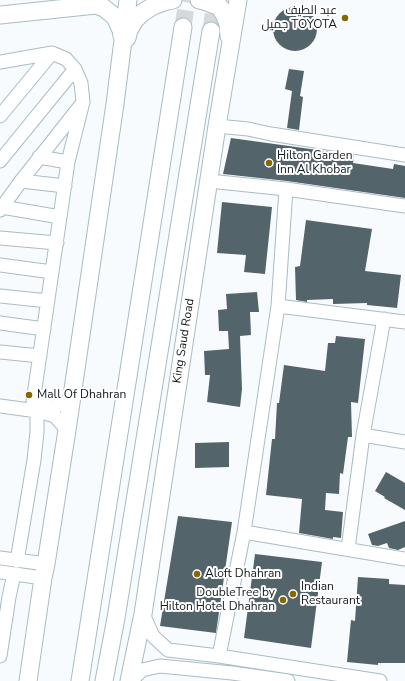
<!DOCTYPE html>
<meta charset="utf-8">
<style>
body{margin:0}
canvas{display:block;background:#f7fbfd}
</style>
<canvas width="405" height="681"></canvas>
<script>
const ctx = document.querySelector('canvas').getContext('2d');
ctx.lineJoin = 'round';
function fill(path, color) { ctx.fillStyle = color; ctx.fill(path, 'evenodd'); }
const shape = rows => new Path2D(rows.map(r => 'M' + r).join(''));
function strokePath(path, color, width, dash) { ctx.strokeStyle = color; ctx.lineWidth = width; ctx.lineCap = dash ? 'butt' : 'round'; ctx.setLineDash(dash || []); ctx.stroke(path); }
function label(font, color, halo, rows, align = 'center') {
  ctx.font = font + ' "Nunito Sans",Cairo,sans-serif'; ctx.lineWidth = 4; ctx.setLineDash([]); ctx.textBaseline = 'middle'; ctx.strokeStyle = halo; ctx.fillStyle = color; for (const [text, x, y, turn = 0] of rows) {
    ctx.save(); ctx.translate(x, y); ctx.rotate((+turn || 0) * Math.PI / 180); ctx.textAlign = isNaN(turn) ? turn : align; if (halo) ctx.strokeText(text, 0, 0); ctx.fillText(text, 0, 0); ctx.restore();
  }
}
fill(shape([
 '273 29a22 22 0 1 1 44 0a22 22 0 1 1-44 0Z',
 [289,69,304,71,300,96,303,97,299,130,287,128,292,91,285,89],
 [231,138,354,155,353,163,393,169,394,164,405,166,405,198,287,181,223,174],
 [222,202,272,207,265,274,244,272,246,255,217,253],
 [306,220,372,229,365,271,401,275,397,308,367,305,367,303,333,304,333,299,307,300,307,302,296,300,295,267,300,266],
 [257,292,259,312,250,312,251,335,240,336,242,389,240,407,207,402,210,375,205,375,204,351,229,349,228,331,219,331,218,310,227,309,226,294],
 [336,336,365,339,358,403,351,402,352,437,348,437,343,474,340,473,339,494,326,493,325,510,343,512,341,538,333,537,333,539,299,533,302,499,266,495,272,439,275,439,277,403,279,403,284,365,325,371,328,343,335,343],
 [229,442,229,467,195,468,195,443],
 [386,472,405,483,405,510,384,498,385,497,375,491],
 [178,516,232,522,216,633,160,626],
 [405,521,405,547,398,550,389,548,387,543,378,546,372,545,368,534],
 [255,554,322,562,311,648,244,638],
 [358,577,389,579,389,584,405,585,405,663,378,663,378,665,347,662,351,620,355,621]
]), '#54646b');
strokePath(shape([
 [183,27,187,0],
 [211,31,215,0]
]), '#d5d9dc', 17, [17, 8]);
const minor = shape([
 [0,62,52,53,66,59,75,69,81,83,83,102,68,162,33,402,37,411,37,432,34,460,20,543,17,561],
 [0,116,52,53],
 [217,126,248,129,271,134,405,155],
 [39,157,68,162],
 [0,161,75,69],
 [21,181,65,186],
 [209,181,286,189,405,206],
 [2,207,60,217],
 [0,210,21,181,81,105],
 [0,238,57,243],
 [0,265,52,272],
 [0,296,48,301],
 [278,306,405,322],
 [0,323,44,329],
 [0,352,40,356],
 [39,404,54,407,71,400],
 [0,406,37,411,55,416,67,430],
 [363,435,405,442],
 [244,532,405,559],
 [348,549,363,435,384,319],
 [0,558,46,564],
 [0,572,43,578],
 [143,614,153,636,168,650,219,656,380,681],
 [0,656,9,597,14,574],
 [219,656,244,532,278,306,286,189],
 [133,681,135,677,142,670,160,666,232,673,288,681]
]);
const major = shape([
 [199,0,204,1,220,7,225,16,228,24,229,36],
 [0,15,96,5,104,8,115,17,121,30,122,36],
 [127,38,129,30,135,20,142,13,153,6,167,1,173,0],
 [28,681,43,578,46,564,67,430,115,104,128,0],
 [80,681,183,27],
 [104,681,116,618,211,31],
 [129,681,143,614,217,126,238,0]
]);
strokePath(minor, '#aabcc4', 15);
strokePath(major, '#aabcc4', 19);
strokePath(minor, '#fff', 13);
strokePath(major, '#fff', 17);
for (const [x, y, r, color] of [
 [345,18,4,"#856802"],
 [269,163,4,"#856802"],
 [29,395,4,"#856802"],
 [197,574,4,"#856802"],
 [293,594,4,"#856802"],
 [283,600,4,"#856802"]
]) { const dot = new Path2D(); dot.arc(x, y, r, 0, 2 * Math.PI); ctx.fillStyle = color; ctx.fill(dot); strokePath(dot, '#fff', 1.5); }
label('12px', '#141b1e', '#fff', [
 ["عبد الطيف",337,11,"right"],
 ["جميل TOYOTA",337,25,"right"],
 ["Hilton Garden",277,156],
 ["Inn Al Khobar",277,170],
 ["Mall Of Dhahran",37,395],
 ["Aloft Dhahran",205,574],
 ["Indian",301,587],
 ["Restaurant",301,601],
 ["DoubleTree by",275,593,"right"],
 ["Hilton Hotel Dhahran",275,607,"right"]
], 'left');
label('12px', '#141b1e', '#fff', [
 ["King Saud Road",184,341,-81]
]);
</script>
